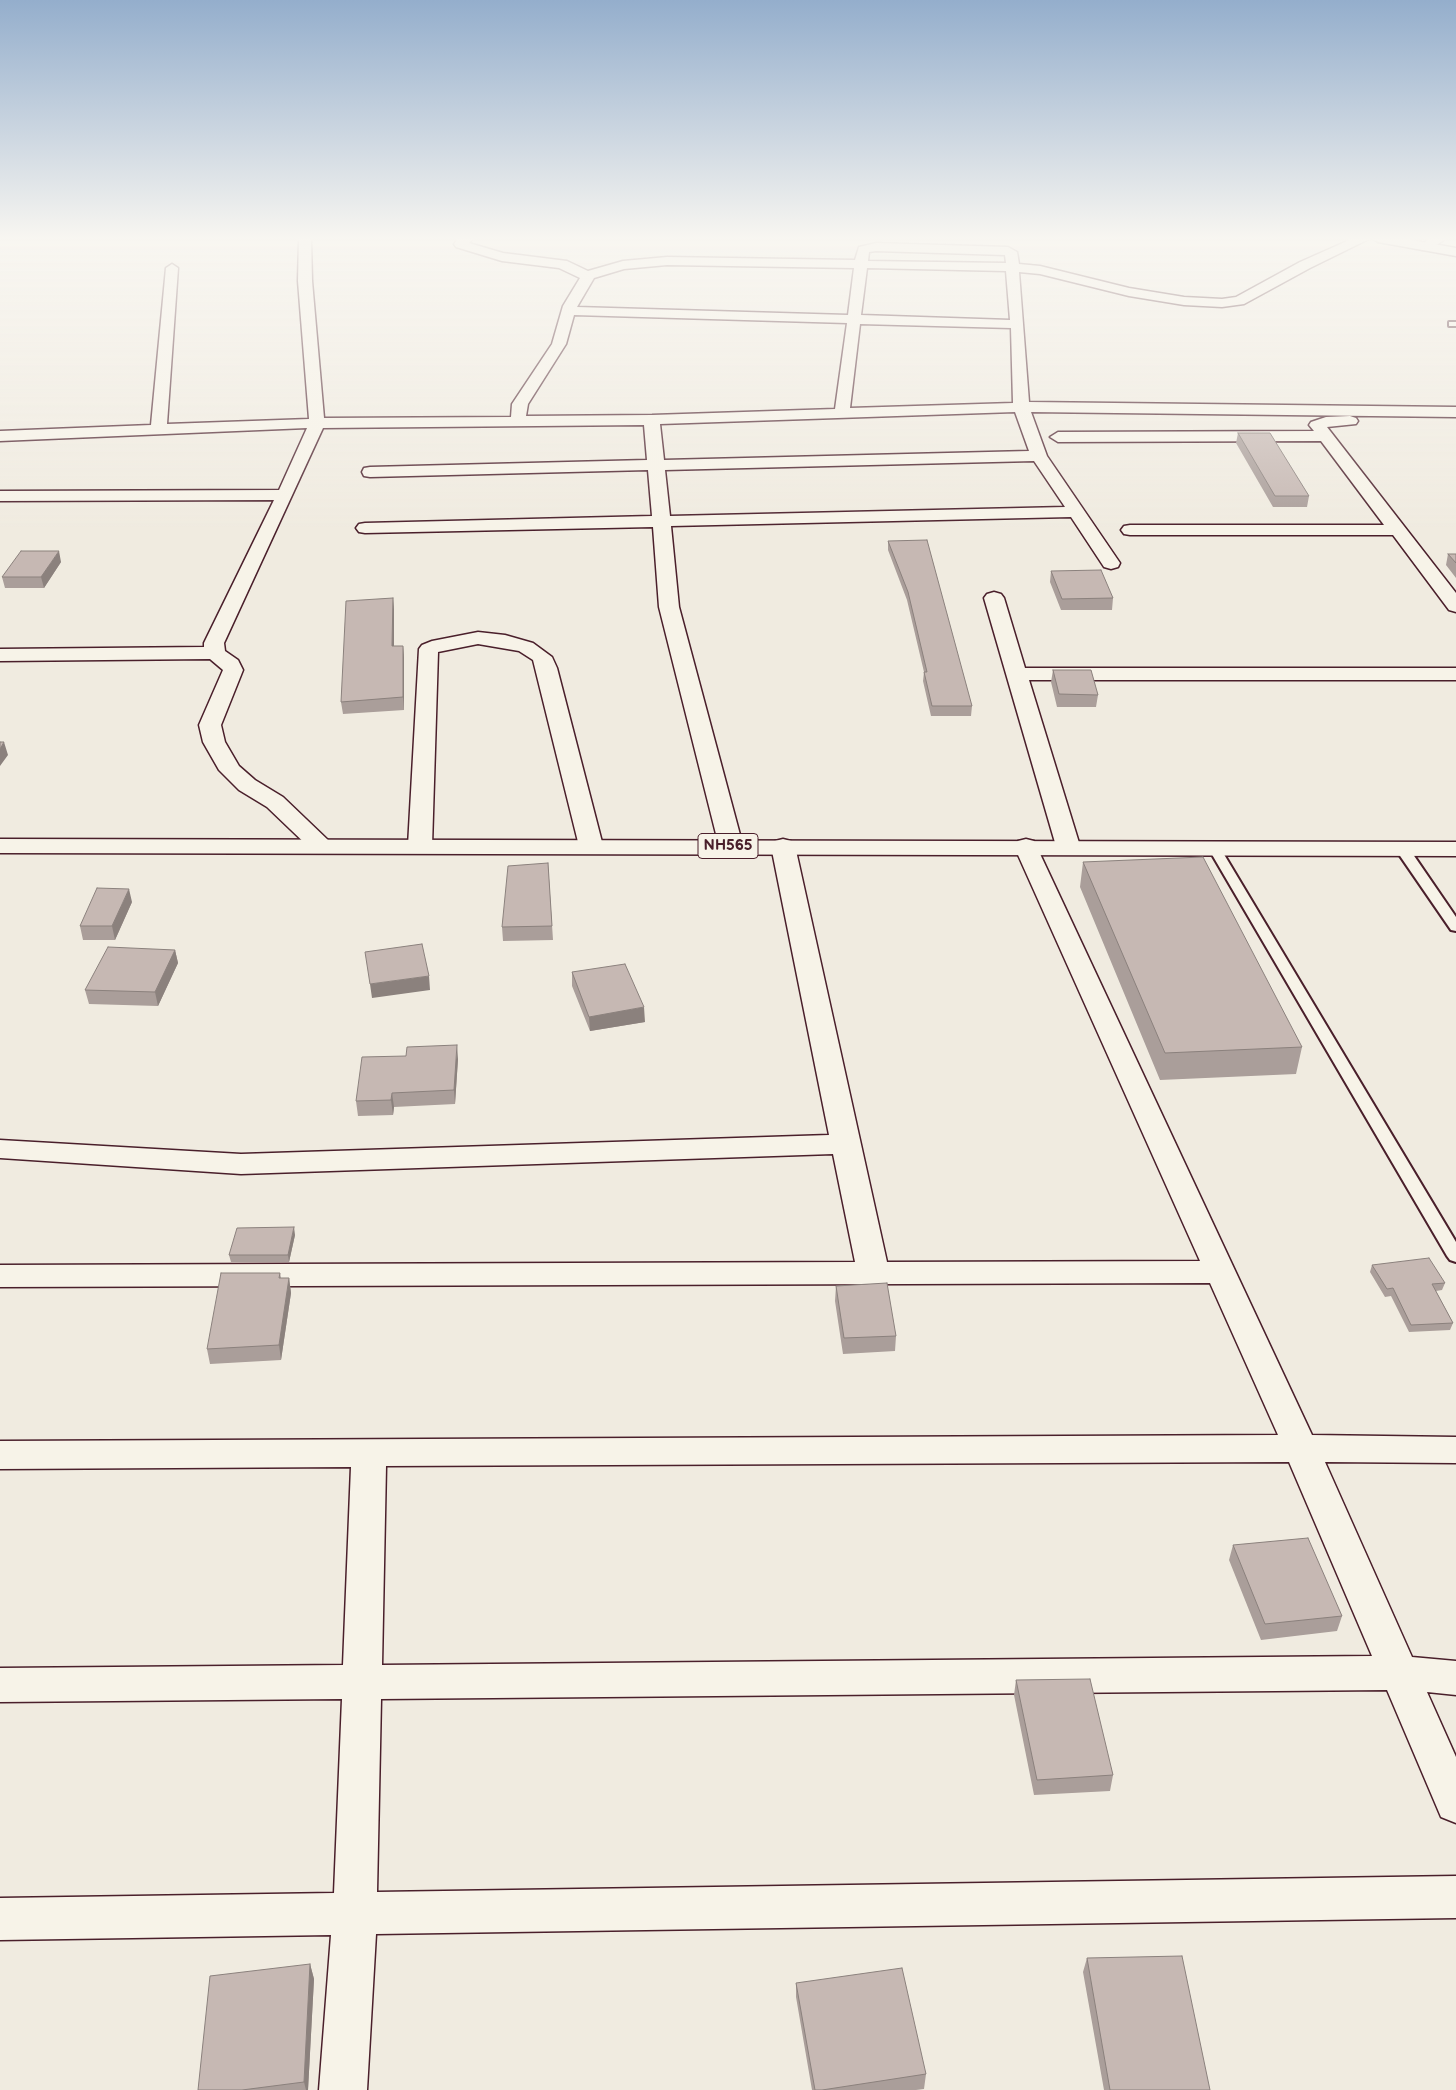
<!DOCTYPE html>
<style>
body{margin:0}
canvas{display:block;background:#f0ebe0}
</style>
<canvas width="1456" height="2090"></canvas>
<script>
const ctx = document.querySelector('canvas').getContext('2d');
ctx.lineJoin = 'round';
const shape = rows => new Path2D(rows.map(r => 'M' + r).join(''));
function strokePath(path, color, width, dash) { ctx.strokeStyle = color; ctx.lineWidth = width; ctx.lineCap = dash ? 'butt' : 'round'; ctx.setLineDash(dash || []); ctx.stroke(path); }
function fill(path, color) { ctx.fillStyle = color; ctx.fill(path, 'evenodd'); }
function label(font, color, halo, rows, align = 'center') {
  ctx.font = font + ' "Balsamiq Sans",sans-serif'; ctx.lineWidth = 4; ctx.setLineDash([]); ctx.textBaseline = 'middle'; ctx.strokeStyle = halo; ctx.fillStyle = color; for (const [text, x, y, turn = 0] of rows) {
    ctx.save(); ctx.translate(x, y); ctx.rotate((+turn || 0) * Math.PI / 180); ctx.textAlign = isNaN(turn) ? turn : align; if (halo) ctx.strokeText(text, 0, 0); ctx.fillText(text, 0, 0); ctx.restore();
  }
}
const service = shape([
 [1449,322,1456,322,1456,326,1449,326,1449,322],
 [1213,842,1219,846,1456,1242,1456,1262,1450,1260,1447,1256,1207,846,1213,842],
 [1403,846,1408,847,1456,917,1456,931,1451,930,1396,850,1403,846]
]);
const minor = shape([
 [299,238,311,238,312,281,324,418,511,417,512,404,552,344,563,306,580,278,559,268,502,261,456,247,454,244,459,238,473,238,469,243,503,253,567,261,588,271,623,261,667,257,855,260,859,247,876,243,1008,247,1017,252,1019,264,1040,266,1129,288,1184,297,1222,299,1236,297,1300,262,1354,238,1371,238,1310,268,1244,304,1222,307,1184,305,1129,296,1040,274,1019,272,1029,402,1456,407,1456,417,1031,412,1047,456,1120,563,1118,567,1111,569,1104,567,1071,517,671,526,679,607,743,846,739,851,731,853,723,851,719,846,659,607,653,527,365,533,359,532,356,528,359,524,365,523,652,516,648,470,370,477,364,476,362,472,364,468,370,467,647,460,644,425,323,428,224,643,225,651,238,660,243,670,221,725,225,742,239,766,255,780,283,797,329,841,333,846,329,851,321,853,313,851,267,807,239,790,219,770,203,742,199,725,223,670,210,659,0,661,0,649,204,647,204,643,274,500,0,501,0,491,279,490,307,428,0,441,0,431,151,425,166,268,172,264,178,268,167,424,309,419,298,281,299,238],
 [876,251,1005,255,1006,263,868,261,869,252,876,251],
 [667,265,854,268,848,315,577,307,594,278,624,269,667,265],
 [867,268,1006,271,1010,320,861,315,867,268],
 [574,315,847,323,835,409,652,415,526,416,528,404,566,344,574,315],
 [860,324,1011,328,1013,403,850,408,860,324],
 [1015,412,1029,451,664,460,660,424,1015,412],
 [1034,461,1065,507,670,516,665,470,1034,461],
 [1431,238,1446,238,1430,250,1422,250,1420,247,1422,244,1431,238],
 [1350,416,1356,418,1358,421,1356,424,1327,427,1456,593,1456,612,1449,610,1393,535,1130,535,1124,534,1121,530,1124,526,1130,525,1384,525,1321,441,1058,442,1050,437,1058,432,1314,431,1309,425,1311,422,1326,417,1350,416],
 [994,592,1001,594,1004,598,1025,668,1456,668,1456,680,1029,680,1080,846,1076,851,1068,853,1060,851,1056,846,984,598,987,594,994,592],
 [478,632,505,635,533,643,552,657,557,668,603,846,599,851,591,853,583,851,579,846,533,660,519,651,478,644,438,652,432,846,428,851,420,853,412,851,408,846,419,649,422,645,432,641,478,632],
 [783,839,791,841,795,846,887,1262,1200,1261,1014,846,1018,841,1026,839,1034,841,1312,1435,1456,1437,1456,1463,1325,1462,1412,1657,1456,1661,1456,1695,1427,1692,1456,1757,1456,1823,1441,1817,1387,1690,381,1699,377,1892,1456,1876,1456,1918,376,1934,367,2090,319,2090,331,1935,0,1940,0,1898,334,1893,342,1699,0,1702,0,1668,343,1665,351,1467,0,1469,0,1441,1278,1435,1210,1283,0,1287,0,1265,855,1262,833,1154,241,1174,0,1158,0,1140,241,1154,829,1135,771,846,775,841,783,839],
 [1289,1462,1372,1656,382,1665,386,1466,1289,1462]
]);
const primary = shape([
 [1372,238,1400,238,1456,248,1456,256,1378,242,1372,238]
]);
const trunk = shape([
 [0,839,1456,842,1456,856,0,853,0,839]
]);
strokePath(service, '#4a1f2b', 4);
strokePath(minor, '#4a1f2b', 3);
strokePath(primary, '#4a1f2b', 3);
strokePath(trunk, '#4a1f2b', 3);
fill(service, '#f7f3e8');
fill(minor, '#f7f3e8');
fill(primary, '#f7f3e8');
fill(trunk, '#f7f3e8');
fill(shape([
 [1238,433,1309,496,1307,507,1273,507,1236,443],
 [888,541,972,706,971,716,931,716,923,681,924,672,907,600,888,550],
 [1448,554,1456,554,1456,578,1446,565],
 [61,562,44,588,5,588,2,577],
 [1051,571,1113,598,1112,610,1061,610,1050,582],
 [393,598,394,610,394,646,403,646,404,658,404,710,343,714,341,702],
 [1053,670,1098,695,1096,707,1057,707,1051,682],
 [1083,862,1302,1047,1296,1074,1160,1080,1080,887],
 [548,863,553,940,503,941,502,927],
 [132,902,115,940,83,940,80,926],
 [175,950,178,963,158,1006,89,1004,85,990],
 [572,972,645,1022,590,1031,572,986],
 [406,1056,458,1059,455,1104,394,1107,393,1115,358,1116,356,1101],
 [295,1235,289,1262,231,1262,229,1255],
 [1372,1265,1445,1283,1442,1290,1436,1291,1453,1323,1450,1330,1409,1332,1391,1296,1385,1297,1370,1272],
 [280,1273,281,1278,289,1278,291,1293,281,1360,210,1364,207,1349],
 [836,1286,896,1336,895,1351,843,1354,835,1301],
 [1233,1545,1342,1616,1337,1631,1261,1640,1229,1560],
 [1016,1680,1113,1775,1110,1791,1034,1795,1014,1695],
 [1087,1958,1210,2090,1104,2090,1083,1972],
 [310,1964,314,1979,308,2090,198,2090],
 [796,1983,926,2074,924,2089,916,2090,812,2090,796,1997]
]), '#aa9e9a');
fill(shape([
 [59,551,61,562,44,588,41,577],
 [393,598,394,610,394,658,392,646],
 [403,646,404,658,404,710,403,697],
 [4,742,8,755,0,766,0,749],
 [129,889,132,902,115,940,112,926],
 [175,950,178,963,158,1006,155,992],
 [429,976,430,990,372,998,370,984],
 [644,1007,645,1022,590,1031,589,1017],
 [457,1045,458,1059,455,1104,454,1090],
 [392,1093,394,1107,393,1115,391,1100],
 [294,1227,295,1235,289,1262,288,1255],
 [289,1278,291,1293,281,1360,279,1345],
 [310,1964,314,1979,308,2090,306,2090,304,2082]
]), '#8b817d');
const building = shape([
 [1238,433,1270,433,1309,496,1275,496,1238,433],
 [927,540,972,706,932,706,924,672,927,672,908,592,888,541,927,540],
 [21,551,59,551,41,577,2,577,21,551],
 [1448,554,1456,554,1456,563,1448,554],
 [1101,570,1113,598,1062,599,1051,571,1101,570],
 [393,598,392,646,403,646,403,697,341,702,346,601,393,598],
 [1053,670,1091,670,1098,695,1059,694,1053,670],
 [0,742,4,742,0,749,0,742],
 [1203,857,1302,1047,1165,1053,1083,862,1203,857],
 [548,863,552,926,502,927,508,866,548,863],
 [97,888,129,889,112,926,80,926,97,888],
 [422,944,429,976,370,984,365,952,422,944],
 [108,947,175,950,155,992,85,990,108,947],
 [625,964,644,1007,589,1017,572,972,625,964],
 [457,1045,454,1090,392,1093,391,1100,356,1101,362,1057,406,1056,407,1047,457,1045],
 [294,1227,288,1255,229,1255,237,1228,294,1227],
 [1429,1258,1445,1283,1432,1284,1453,1323,1411,1325,1393,1288,1387,1289,1372,1265,1429,1258],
 [221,1273,280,1273,279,1278,289,1278,279,1345,207,1349,221,1273],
 [887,1283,896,1336,844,1338,836,1286,887,1283],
 [1308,1538,1342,1616,1265,1624,1233,1545,1308,1538],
 [1090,1679,1113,1775,1037,1780,1016,1680,1090,1679],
 [1182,1956,1210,2090,1110,2090,1087,1958,1182,1956],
 [310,1964,304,2082,242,2090,198,2090,210,1976,310,1964],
 [902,1968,926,2074,822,2090,815,2090,796,1983,902,1968]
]);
fill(building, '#c6b8b3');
strokePath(building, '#8b817d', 1);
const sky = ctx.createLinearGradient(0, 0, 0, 531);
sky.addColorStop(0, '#94aecc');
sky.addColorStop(0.45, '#f8f6f1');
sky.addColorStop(1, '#f8f6f100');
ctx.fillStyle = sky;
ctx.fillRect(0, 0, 1456, 531);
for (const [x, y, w] of [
 [728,846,60]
]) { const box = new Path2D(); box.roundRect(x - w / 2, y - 12.5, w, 25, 4); ctx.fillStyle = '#f7f3e8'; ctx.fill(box); strokePath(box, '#4a1f2b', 1); }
label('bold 15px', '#4a1f2b', null, [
 ["NH565",728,846]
]);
</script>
